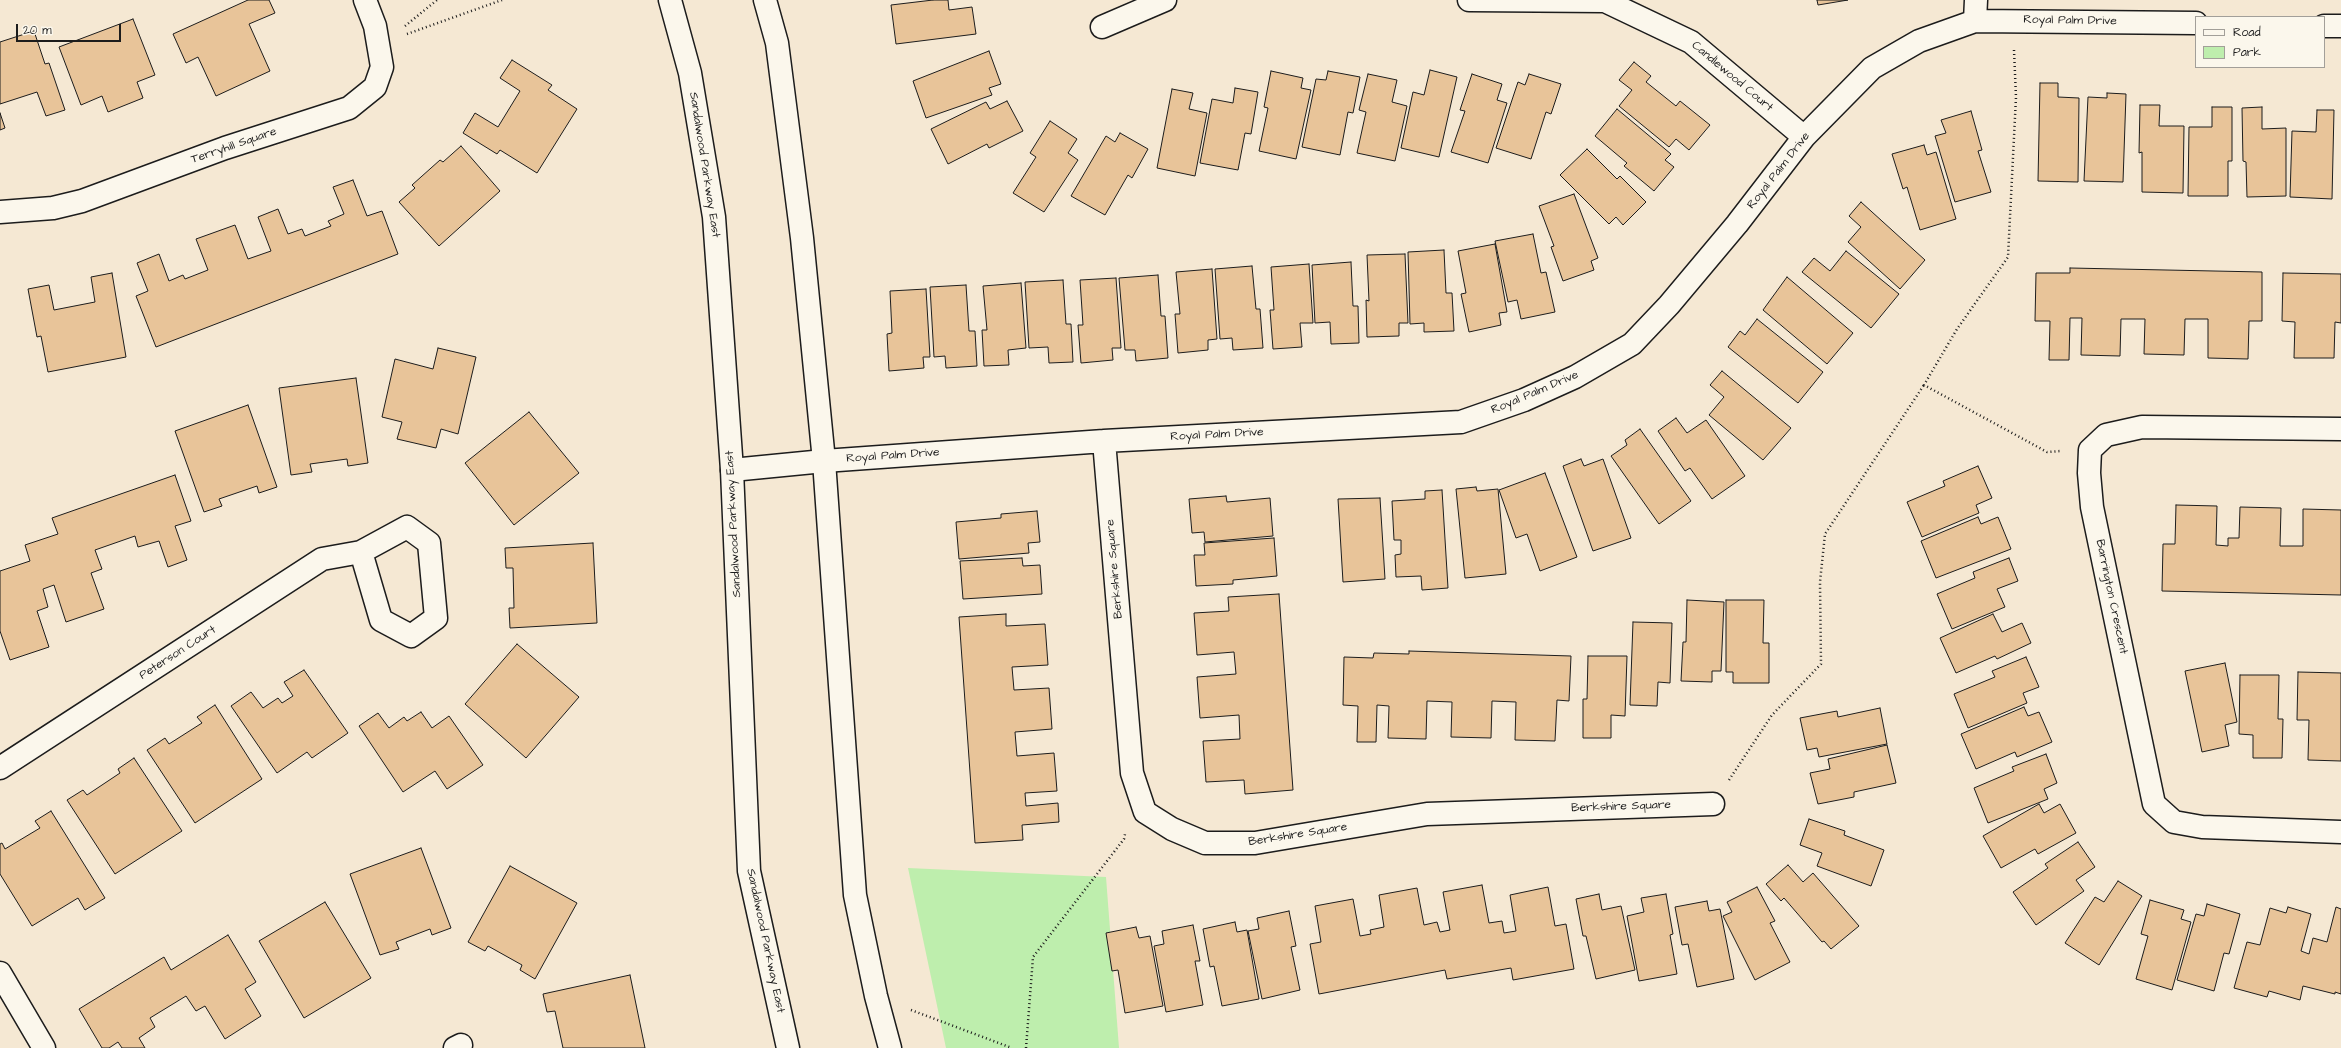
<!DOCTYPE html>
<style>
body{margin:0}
#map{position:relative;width:2341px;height:1048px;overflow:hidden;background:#f5e8d3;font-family:"Architects Daughter",sans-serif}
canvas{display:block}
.legend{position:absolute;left:2195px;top:16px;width:130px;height:52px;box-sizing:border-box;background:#fbf7ec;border:1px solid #a29f99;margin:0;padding:5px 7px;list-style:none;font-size:12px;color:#1c1c1c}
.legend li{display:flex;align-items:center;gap:8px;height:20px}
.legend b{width:20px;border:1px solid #a29f99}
.scale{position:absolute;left:16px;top:24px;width:105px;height:18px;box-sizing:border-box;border:2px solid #1c1c1c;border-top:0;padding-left:5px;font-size:12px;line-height:14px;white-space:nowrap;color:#1c1c1c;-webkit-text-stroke:3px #fbf7ec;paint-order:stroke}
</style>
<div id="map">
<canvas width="2341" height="1048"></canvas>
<ul class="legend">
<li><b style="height:5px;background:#fbf7ec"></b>Road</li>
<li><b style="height:11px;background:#beeead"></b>Park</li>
</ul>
<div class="scale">20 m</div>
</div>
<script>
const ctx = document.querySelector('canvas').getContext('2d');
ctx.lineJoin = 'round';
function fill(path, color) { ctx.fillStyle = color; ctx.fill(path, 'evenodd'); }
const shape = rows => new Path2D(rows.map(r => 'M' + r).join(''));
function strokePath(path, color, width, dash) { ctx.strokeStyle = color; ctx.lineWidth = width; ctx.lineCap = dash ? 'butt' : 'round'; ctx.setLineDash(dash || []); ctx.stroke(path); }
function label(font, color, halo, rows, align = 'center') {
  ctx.font = font + ' "Architects Daughter",sans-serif'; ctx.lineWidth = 3; ctx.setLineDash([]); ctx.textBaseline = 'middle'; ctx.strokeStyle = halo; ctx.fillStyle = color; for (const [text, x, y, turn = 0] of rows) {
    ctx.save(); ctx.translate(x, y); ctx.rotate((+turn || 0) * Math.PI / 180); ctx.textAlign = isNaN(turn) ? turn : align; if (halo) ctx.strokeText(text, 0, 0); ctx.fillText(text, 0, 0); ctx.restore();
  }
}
fill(shape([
 [908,868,1106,877,1119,1048,946,1048]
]), '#beeead');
const building = shape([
 [248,0,269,0,275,13,249,24,270,71,216,96,198,57,186,63,173,34,248,0],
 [933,0,948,0,949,10,972,7,976,34,896,44,891,5,933,0],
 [1817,0,1848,0,1818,5,1817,0],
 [133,19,155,75,137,82,143,98,108,112,102,96,81,105,59,47,133,19],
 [34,31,45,64,49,63,65,110,46,116,37,92,0,104,0,42,34,31],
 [989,51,1001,84,989,88,992,95,926,118,913,81,989,51],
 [512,60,552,85,548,90,577,109,537,173,500,150,497,154,463,133,475,113,498,127,520,91,500,78,512,60],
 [1634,62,1651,76,1646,82,1676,106,1680,101,1710,125,1689,150,1676,139,1669,147,1619,106,1632,90,1619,80,1634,62],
 [1430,70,1457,77,1439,157,1401,148,1413,92,1424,95,1430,70],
 [1271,71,1303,78,1301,88,1311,90,1296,159,1259,151,1268,108,1264,107,1271,71],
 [1328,71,1360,77,1353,113,1348,112,1340,155,1302,147,1316,79,1326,80,1328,71],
 [1368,74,1397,80,1392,102,1407,106,1395,161,1357,153,1366,112,1359,110,1368,74],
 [1472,74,1502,84,1497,100,1507,103,1488,163,1451,152,1465,111,1460,110,1472,74],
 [1529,74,1561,84,1551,114,1546,112,1531,159,1496,148,1518,82,1525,85,1529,74],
 [2040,83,2058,83,2058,97,2079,98,2078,182,2038,181,2040,83],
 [1235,88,1258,92,1251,134,1245,133,1238,170,1200,163,1212,99,1233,103,1235,88],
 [1172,89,1193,93,1189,109,1207,113,1195,176,1157,168,1172,89],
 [2107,93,2126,94,2123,182,2084,181,2088,97,2107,98,2107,93],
 [1007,101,1023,131,989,148,987,144,948,164,931,129,986,102,990,109,1007,101],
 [2140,105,2160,105,2159,126,2184,126,2183,193,2142,192,2142,152,2139,153,2140,105],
 [2212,107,2232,107,2232,161,2228,161,2228,196,2188,196,2189,127,2212,127,2212,107],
 [2262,107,2262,129,2286,128,2286,196,2247,197,2246,162,2243,161,2242,108,2262,107],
 [1617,109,1671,154,1665,160,1674,167,1654,191,1624,166,1627,163,1595,136,1617,109],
 [2317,110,2334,110,2332,199,2290,197,2292,131,2316,132,2317,110],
 [1971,111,1982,150,1978,151,1991,192,1955,202,1935,136,1946,133,1941,120,1971,111],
 [0,113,5,128,0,130,0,113],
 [1050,121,1077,139,1068,153,1078,160,1044,212,1013,193,1036,157,1030,153,1050,121],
 [1120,133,1148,149,1132,178,1128,175,1105,215,1071,196,1106,136,1115,142,1120,133],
 [1924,145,1927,155,1936,152,1956,219,1920,230,1907,187,1903,189,1892,154,1924,145],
 [461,146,500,191,439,246,399,202,415,188,412,185,440,160,443,162,461,146],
 [1587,149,1617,179,1620,176,1646,202,1623,225,1616,217,1609,224,1560,175,1587,149],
 [353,180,367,216,382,211,398,254,156,347,136,296,148,291,137,263,159,254,169,281,183,275,185,279,208,270,196,239,235,225,248,259,271,251,258,217,278,209,288,234,302,229,305,236,331,226,328,221,344,214,333,187,353,180],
 [1574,194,1598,258,1591,261,1594,270,1563,281,1551,247,1554,246,1539,206,1574,194],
 [1861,202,1925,260,1900,289,1848,242,1861,227,1849,216,1861,202],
 [1533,234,1541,273,1546,272,1555,312,1521,319,1517,300,1508,302,1495,241,1533,234],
 [1495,244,1507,312,1499,313,1501,325,1469,332,1461,294,1466,293,1458,251,1495,244],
 [1444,250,1446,293,1452,293,1454,331,1424,332,1424,323,1410,324,1408,252,1444,250],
 [1846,251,1899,294,1871,328,1802,272,1814,258,1830,271,1846,251],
 [1405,254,1408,323,1399,323,1399,336,1367,337,1366,300,1369,301,1367,255,1405,254],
 [1351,262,1353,306,1358,306,1359,343,1331,344,1330,322,1315,323,1312,265,1351,262],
 [1309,264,1313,323,1300,323,1302,347,1273,349,1270,310,1274,310,1271,267,1309,264],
 [1252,266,1256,309,1260,309,1263,348,1233,350,1232,338,1220,339,1215,269,1252,266],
 [2070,268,2262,272,2262,321,2249,321,2248,359,2208,358,2208,319,2185,319,2184,355,2144,354,2145,319,2121,319,2120,356,2081,355,2082,318,2070,318,2069,360,2049,360,2050,321,2035,321,2036,273,2070,273,2070,268],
 [1212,269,1217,339,1208,340,1208,350,1178,353,1175,314,1180,314,1176,272,1212,269],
 [112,273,126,357,48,372,41,336,37,337,28,289,49,285,54,310,95,302,91,277,112,273],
 [2283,273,2341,274,2341,323,2335,322,2334,358,2294,358,2295,322,2282,321,2283,273],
 [1158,275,1161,316,1165,316,1168,358,1136,361,1135,350,1125,350,1119,278,1158,275],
 [1787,277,1853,333,1827,364,1763,310,1787,277],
 [1116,278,1121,348,1112,348,1113,360,1081,363,1078,325,1083,325,1080,280,1116,278],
 [1063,280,1066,324,1071,324,1073,362,1049,363,1048,347,1029,348,1025,282,1063,280],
 [1021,283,1026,348,1008,350,1009,365,984,366,982,330,987,330,983,286,1021,283],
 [966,285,969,331,975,331,977,366,946,368,945,356,934,357,930,287,966,285],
 [926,289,930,357,923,357,924,368,889,371,887,334,892,333,890,291,926,289],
 [1757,319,1823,372,1798,403,1728,347,1740,331,1745,335,1757,319],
 [438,348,476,357,458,434,441,429,436,448,397,439,402,422,382,417,395,359,433,369,438,348],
 [1722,371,1791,428,1763,460,1709,415,1724,397,1710,385,1722,371],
 [356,378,368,463,348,466,347,459,310,464,312,472,291,475,279,388,356,378],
 [248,405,277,487,259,493,257,486,219,499,222,506,204,512,175,431,248,405],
 [529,412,579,473,514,525,465,463,529,412],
 [1676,418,1687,433,1706,420,1745,476,1712,499,1690,468,1685,471,1658,431,1676,418],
 [1640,429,1691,501,1659,524,1611,456,1627,445,1625,440,1640,429],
 [1581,459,1584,466,1603,459,1631,538,1593,551,1563,466,1581,459],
 [1978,466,1992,498,1976,505,1979,513,1922,537,1907,502,1945,486,1943,481,1978,466],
 [1545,473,1577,557,1540,571,1527,534,1516,538,1499,490,1545,473],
 [175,475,191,521,175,526,187,560,168,567,159,541,138,547,135,536,95,550,102,569,91,573,104,609,66,622,54,585,43,589,48,607,37,611,49,647,10,660,0,631,0,571,30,561,25,545,58,534,52,518,175,475],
 [1476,487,1477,491,1498,489,1506,574,1465,578,1456,489,1476,487],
 [1442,490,1448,588,1422,590,1421,576,1396,577,1395,555,1401,554,1401,540,1394,540,1392,501,1425,499,1425,491,1442,490],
 [1226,496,1227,502,1270,498,1273,536,1205,542,1204,532,1192,533,1189,499,1226,496],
 [1380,498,1385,579,1343,582,1338,499,1380,498],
 [2176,505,2217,506,2216,545,2228,546,2228,538,2239,538,2240,507,2281,508,2280,546,2303,546,2303,509,2341,510,2341,595,2162,591,2163,544,2175,544,2176,505],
 [1037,511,1040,542,1028,543,1029,553,959,559,956,522,1001,518,1001,514,1037,511],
 [1978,517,1981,524,1998,517,2011,549,1936,578,1921,541,1978,517],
 [1274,538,1277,576,1233,580,1233,584,1196,586,1194,555,1205,555,1204,543,1274,538],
 [593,543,597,623,510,628,509,608,514,608,513,568,506,568,505,548,593,543],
 [1022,558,1023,566,1040,565,1042,594,963,599,960,561,1022,558],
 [2009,558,2018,581,1997,589,2005,607,1952,629,1937,594,1975,578,1973,572,2009,558],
 [1279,594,1293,790,1245,794,1244,780,1206,782,1203,741,1240,739,1239,715,1200,718,1197,677,1236,674,1234,652,1197,655,1194,613,1229,611,1228,597,1279,594],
 [1687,600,1724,602,1721,671,1712,671,1712,682,1681,681,1683,642,1686,642,1687,600],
 [1726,600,1764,600,1763,643,1769,643,1769,683,1733,683,1733,672,1726,672,1726,600],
 [1006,614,1006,626,1045,624,1048,665,1012,667,1014,690,1049,688,1052,729,1015,732,1017,756,1054,753,1057,791,1025,793,1026,806,1058,803,1059,822,1022,825,1023,840,975,843,959,617,1006,614],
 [1993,614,2002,632,2022,623,2031,643,1997,659,1995,656,1956,673,1940,638,1993,614],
 [1633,622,1672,623,1670,683,1658,682,1657,706,1630,705,1633,622],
 [517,644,579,697,526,758,465,704,517,644],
 [1409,651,1571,656,1569,701,1557,700,1555,741,1515,740,1516,702,1492,701,1491,738,1451,737,1452,702,1427,701,1426,739,1388,738,1389,706,1377,705,1376,742,1357,742,1358,706,1343,705,1344,657,1373,658,1374,653,1409,654,1409,651],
 [1588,656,1627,656,1625,716,1611,715,1611,738,1583,738,1583,699,1587,699,1588,656],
 [2026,657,2039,687,2023,693,2027,703,1968,728,1954,694,1995,677,1992,671,2026,657],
 [2225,663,2237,722,2225,725,2229,746,2202,752,2185,671,2225,663],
 [304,670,348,733,312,758,307,752,277,773,231,706,251,692,263,708,278,698,282,703,293,696,284,682,304,670],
 [2298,672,2341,673,2341,761,2308,760,2309,720,2297,720,2298,672],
 [2240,675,2279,675,2278,719,2283,719,2282,758,2253,758,2253,735,2239,734,2240,675],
 [215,705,262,779,195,823,147,750,165,738,169,744,202,723,197,717,215,705],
 [2024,707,2028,716,2039,712,2052,742,2017,757,2015,752,1976,769,1961,734,2024,707],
 [1880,708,1887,744,1819,757,1817,748,1807,750,1800,718,1837,711,1838,717,1880,708],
 [421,712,432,728,449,716,483,765,447,789,435,771,403,792,359,726,378,713,389,728,404,717,407,721,421,712],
 [1887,745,1896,783,1854,792,1854,797,1818,804,1810,773,1830,769,1828,759,1887,745],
 [2046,754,2057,783,2044,789,2048,799,1988,823,1974,788,2014,771,2012,767,2046,754],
 [134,758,182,831,115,874,67,800,83,790,87,795,120,773,118,769,134,758],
 [2039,804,2044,813,2060,804,2076,833,2038,854,2035,849,2001,868,1983,836,2039,804],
 [51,811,105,898,85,910,78,898,32,926,0,874,0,844,2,843,5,849,40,828,35,821,51,811],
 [1809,819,1845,831,1844,835,1884,850,1871,886,1817,866,1822,853,1800,845,1809,819],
 [2078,842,2095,867,2076,880,2084,891,2036,925,2013,892,2048,868,2045,864,2078,842],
 [421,848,451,928,432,935,430,929,396,942,399,949,380,955,350,874,421,848],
 [1788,865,1803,882,1813,873,1859,926,1831,949,1824,941,1822,942,1784,898,1781,901,1766,884,1788,865],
 [510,866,577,903,535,979,520,970,522,965,488,946,485,951,468,942,510,866],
 [2118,881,2142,896,2099,965,2065,943,2095,897,2104,902,2118,881],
 [1482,885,1489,923,1502,921,1504,933,1516,931,1510,895,1548,887,1555,926,1566,924,1574,969,1513,980,1511,968,1447,979,1445,970,1319,994,1310,944,1321,942,1315,906,1353,899,1360,936,1371,934,1370,930,1384,927,1379,895,1417,888,1424,925,1437,922,1440,932,1450,930,1443,892,1482,885],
 [1757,887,1775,921,1770,923,1790,962,1755,980,1723,916,1732,912,1727,902,1757,887],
 [1599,894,1602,910,1621,906,1635,970,1596,979,1586,936,1583,936,1576,899,1599,894],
 [1666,894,1673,934,1670,935,1677,974,1639,981,1627,916,1644,912,1641,898,1666,894],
 [2150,900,2184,910,2181,919,2191,922,2172,990,2136,979,2148,936,2141,934,2150,900],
 [1707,901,1709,911,1720,909,1734,979,1697,987,1688,944,1682,945,1675,907,1707,901],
 [325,902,371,978,304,1018,259,941,325,902],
 [2207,904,2240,914,2229,954,2224,953,2214,991,2177,980,2196,914,2204,916,2207,904],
 [2288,907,2311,914,2301,951,2309,954,2313,938,2327,942,2336,907,2341,909,2341,994,2335,992,2335,994,2303,986,2300,1000,2269,991,2267,997,2234,988,2247,942,2260,945,2270,908,2286,913,2288,907],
 [1289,911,1296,946,1291,947,1300,990,1262,999,1248,931,1259,929,1257,918,1289,911],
 [1235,922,1237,932,1247,930,1259,999,1222,1006,1214,966,1210,967,1203,929,1235,922],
 [1193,925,1200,961,1195,961,1203,1005,1166,1012,1154,946,1164,944,1162,931,1193,925],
 [1136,927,1139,938,1150,936,1163,1006,1125,1013,1118,970,1112,971,1106,933,1136,927],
 [228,935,256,982,245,989,261,1016,225,1039,205,1006,196,1011,186,996,150,1018,155,1027,139,1038,145,1048,122,1048,118,1042,109,1048,102,1048,79,1009,164,957,171,970,228,935],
 [630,975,645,1048,563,1048,555,1011,547,1012,543,994,630,975]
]);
fill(building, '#e8c499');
strokePath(building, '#1c1c1c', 1);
const street = shape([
 [1469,0,1605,1,1691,42,1804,137],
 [1975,21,1976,0],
 [2324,26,2341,26],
 [1102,27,1165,0],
 [0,212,53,208,82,201,225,148,349,108,375,87,382,67,375,26,365,0],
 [2341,429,2142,427,2106,435,2090,450,2089,473,2092,507,2154,804,2174,822,2202,827,2341,832],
 [1104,441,1132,773,1145,812,1172,829,1205,843,1255,843,1427,814,1713,804],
 [732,470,824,461,1104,441,1461,422,1524,400,1575,377,1632,344,1669,305,1737,224,1804,137,1872,68,1919,41,1975,21,2196,23],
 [0,768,322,559,361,552,407,527,429,543,436,618,411,636,381,620,361,552],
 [0,973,44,1048],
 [455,1048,461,1045]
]);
const secondary = shape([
 [670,0,690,73,714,217,732,470,749,871,788,1048],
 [765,0,777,43,802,238,824,461,855,895,876,996,890,1048]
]);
strokePath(street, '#1c1c1c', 25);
strokePath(secondary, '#1c1c1c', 25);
strokePath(shape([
 [405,26,437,0],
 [407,34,502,0],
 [2014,50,2016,97,2008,257,1957,329,1924,385,2047,452,2061,451],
 [1729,780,1772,715,1821,664,1820,582,1825,534,1924,385],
 [911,1010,1012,1048],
 [1026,1048,1033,957,1124,839,1125,834]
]), '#1c1c1c', 2.5, [1, 3]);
strokePath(street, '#fbf7ec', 22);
strokePath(secondary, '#fbf7ec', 22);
label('12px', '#1c1c1c', '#fbf7ec', [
 ["Royal Palm Drive",2070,21,1],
 ["Candlewood Court",1732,77,40],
 ["Terryhill Square",234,146,-19],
 ["Sandalwood Parkway East",704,165,81],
 ["Royal Palm Drive",1779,171,-52],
 ["Royal Palm Drive",1535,393,-23],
 ["Royal Palm Drive",1217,435,-3],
 ["Royal Palm Drive",893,456,-4],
 ["Sandalwood Parkway East",734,524,-93],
 ["Berkshire Square",1115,569,-95],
 ["Barrington Crescent",2111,597,78],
 ["Peterson Court",178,653,-33],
 ["Berkshire Square",1621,807,-2],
 ["Berkshire Square",1298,835,-9],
 ["Sandalwood Parkway East",765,941,78]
]);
</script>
